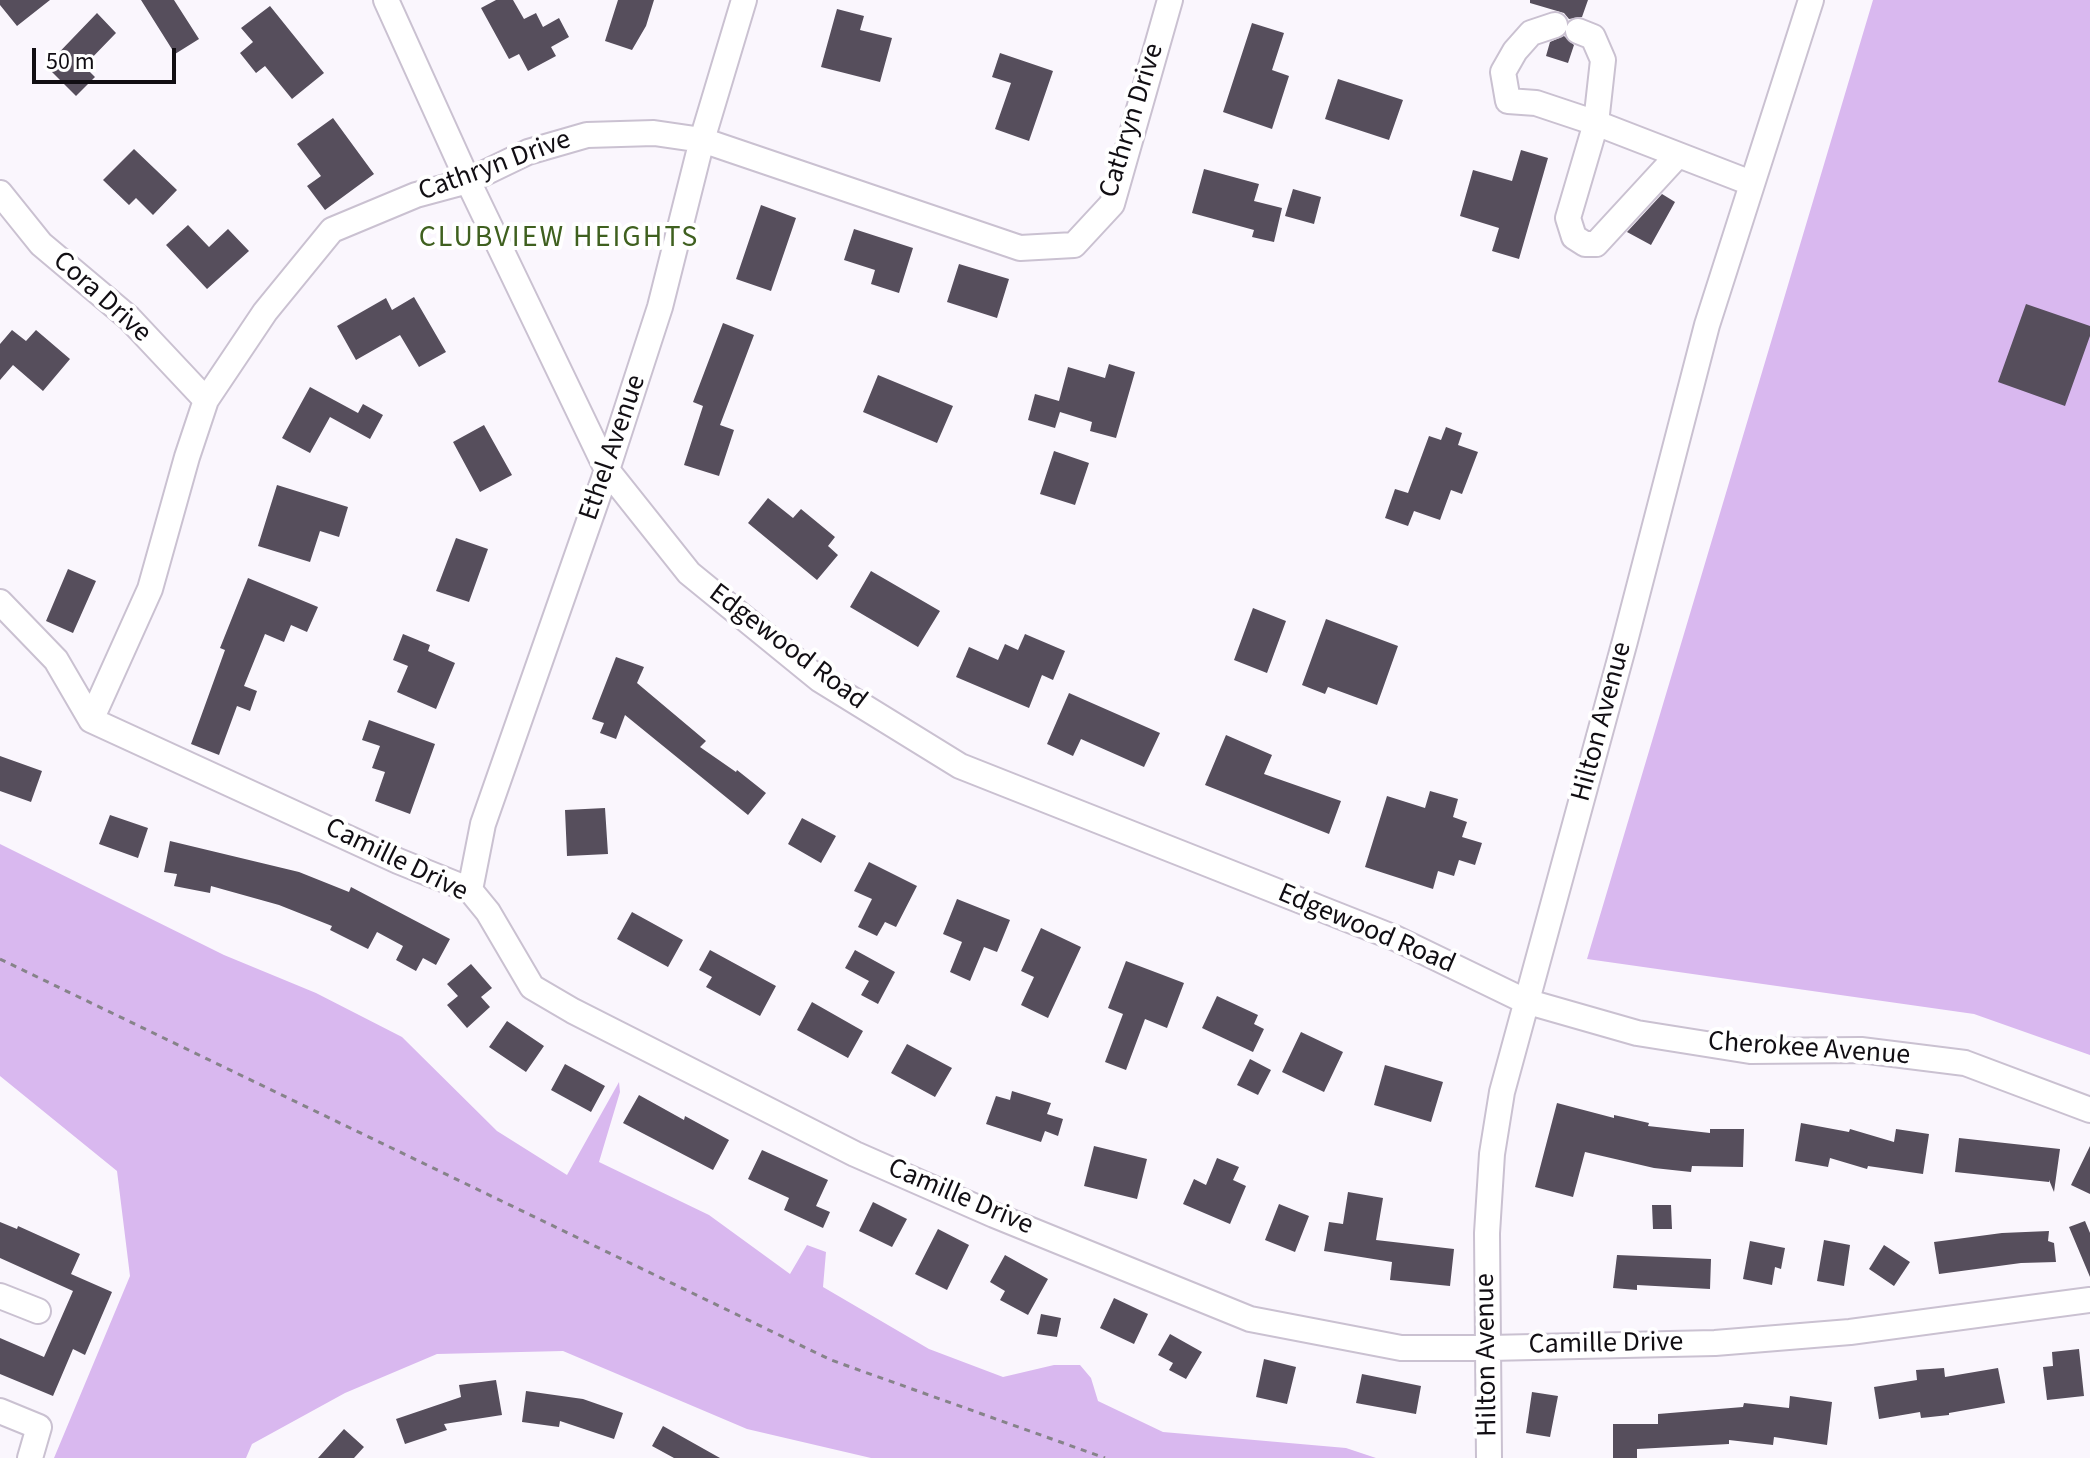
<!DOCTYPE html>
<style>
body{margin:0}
#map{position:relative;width:2090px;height:1458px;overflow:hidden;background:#faf6fd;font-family:"Source Sans 3",sans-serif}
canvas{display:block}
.scale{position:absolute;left:32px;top:48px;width:144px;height:36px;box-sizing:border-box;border:4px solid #110e13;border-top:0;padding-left:10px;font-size:24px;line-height:28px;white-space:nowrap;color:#110e13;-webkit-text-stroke:6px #fff;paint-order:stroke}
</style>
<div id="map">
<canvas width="2090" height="1458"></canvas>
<div class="scale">50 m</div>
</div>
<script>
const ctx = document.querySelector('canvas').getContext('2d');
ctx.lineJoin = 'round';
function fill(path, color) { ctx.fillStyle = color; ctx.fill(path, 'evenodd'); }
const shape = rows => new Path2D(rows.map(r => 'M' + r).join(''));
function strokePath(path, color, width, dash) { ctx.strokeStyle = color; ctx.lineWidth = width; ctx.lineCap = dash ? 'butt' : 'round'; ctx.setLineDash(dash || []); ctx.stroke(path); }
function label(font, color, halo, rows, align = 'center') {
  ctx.font = font + ' "Source Sans 3",sans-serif'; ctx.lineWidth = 8; ctx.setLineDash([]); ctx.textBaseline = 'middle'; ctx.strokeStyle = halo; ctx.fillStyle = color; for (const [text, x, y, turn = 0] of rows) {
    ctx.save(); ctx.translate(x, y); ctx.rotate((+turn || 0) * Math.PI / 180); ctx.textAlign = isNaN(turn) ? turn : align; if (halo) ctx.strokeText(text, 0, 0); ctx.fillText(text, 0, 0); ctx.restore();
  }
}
fill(shape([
 [1873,0,2090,0,2090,1055,1974,1014,1587,959],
 [0,844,224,955,316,993,402,1037,497,1131,567,1175,619,1082,620,1092,599,1162,709,1215,790,1274,807,1245,826,1252,823,1287,929,1349,1003,1377,1054,1365,1080,1365,1091,1378,1098,1401,1163,1432,1346,1448,1376,1458,871,1458,747,1429,563,1351,437,1354,345,1393,252,1444,246,1458,54,1458,130,1276,117,1171,0,1076]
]), '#d9b8ef');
fill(shape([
 [0,0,50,0,17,26,0,5],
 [141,0,174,0,199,39,175,54],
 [496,0,513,0,524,19,536,13,543,27,559,18,569,37,551,47,556,56,528,71,519,54,509,59,481,8],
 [618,0,654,0,646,26,632,50,605,41],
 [1530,0,1588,0,1582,17,1569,19,1564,13,1530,3],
 [270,6,324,73,292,99,265,66,256,73,240,53,253,42,241,28],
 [837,9,864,16,860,30,892,38,880,82,821,67],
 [97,13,116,33,84,66,95,77,76,96,46,66],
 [1252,23,1284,33,1272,70,1289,76,1272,129,1223,112],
 [1564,36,1574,45,1568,63,1546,56,1550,42],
 [1000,53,1053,71,1029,141,995,129,1011,83,992,77],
 [1338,79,1403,100,1389,140,1325,119],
 [333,118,374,174,325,210,307,186,321,176,297,144],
 [134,149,177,190,153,215,136,198,129,205,103,180],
 [1521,150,1548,158,1519,259,1492,251,1499,228,1460,216,1473,170,1512,181],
 [1204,169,1259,184,1254,201,1282,208,1274,242,1252,237,1254,230,1192,213],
 [1293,189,1321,197,1314,224,1285,216],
 [1662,194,1675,202,1651,245,1627,232],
 [761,205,796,218,771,291,736,279],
 [188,225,209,247,228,229,249,251,207,289,166,245],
 [854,229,913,248,899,293,871,284,875,270,844,260],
 [959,264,1009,279,997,318,947,302],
 [414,297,446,352,419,367,400,335,356,360,337,326,386,298,392,310],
 [2026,304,2090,326,2090,336,2065,406,1998,382],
 [723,323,754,335,720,425,734,430,719,476,684,465,703,406,693,402],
 [12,330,26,341,36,330,70,359,43,391,13,365,0,380,0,344],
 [1109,364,1135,372,1116,438,1090,431,1092,422,1060,412,1055,428,1028,420,1035,394,1059,401,1068,367,1105,378],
 [878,375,953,406,937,443,863,412],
 [310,387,358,413,363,404,383,415,370,439,330,417,310,453,282,438],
 [484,425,512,475,480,492,453,442],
 [1446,427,1462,433,1458,445,1478,452,1462,494,1451,490,1440,520,1414,511,1408,526,1385,518,1395,489,1408,493,1429,436,1441,440],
 [1054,451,1089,463,1075,505,1040,494],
 [277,485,348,507,339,537,320,531,310,562,258,546],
 [768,498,793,518,801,509,835,537,828,546,838,555,817,580,748,523],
 [456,538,488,549,469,602,436,591],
 [68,569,96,581,73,633,46,621],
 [871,571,940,611,918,647,850,607],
 [248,578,318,607,307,632,291,625,284,642,265,634,244,686,257,691,250,711,237,706,219,755,191,744,225,650,220,648],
 [1253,608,1286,621,1267,673,1234,660],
 [1326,619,1398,646,1377,705,1328,687,1325,694,1302,685],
 [403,634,430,645,428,651,455,663,436,709,397,692,408,666,393,660],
 [1025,634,1065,651,1053,680,1042,675,1029,708,956,677,969,647,998,660,1005,644,1018,650],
 [616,657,644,667,637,683,706,741,700,747,736,772,737,770,766,793,748,815,625,715,616,739,600,733,604,723,592,719],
 [1069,693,1160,733,1144,767,1081,739,1073,756,1047,744],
 [369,720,435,744,410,814,375,801,385,772,372,768,380,746,362,740],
 [1226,735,1272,755,1264,774,1341,801,1329,834,1205,785],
 [0,756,42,771,31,802,0,791],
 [1430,791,1458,799,1453,817,1467,822,1462,837,1482,843,1475,865,1459,860,1454,876,1438,871,1433,889,1365,867,1387,796,1425,808],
 [605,808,608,854,567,856,565,810],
 [110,815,148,828,138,858,99,844],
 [802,818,836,836,821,863,788,844],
 [170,841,299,872,349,892,351,887,450,939,436,965,423,958,416,971,396,960,403,946,377,932,368,949,330,930,332,926,279,905,211,886,210,893,174,886,177,874,164,872],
 [869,862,917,886,896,927,885,922,877,936,858,927,872,899,854,891],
 [957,899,1010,920,997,952,984,947,970,981,950,972,962,942,943,934],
 [632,912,683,940,668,967,617,939],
 [1041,928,1081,947,1048,1018,1021,1005,1034,977,1021,971],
 [710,950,776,986,760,1016,706,987,712,977,699,970],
 [855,950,895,972,878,1004,861,995,869,981,845,968],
 [1126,961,1184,983,1167,1028,1145,1019,1126,1070,1105,1062,1123,1014,1108,1008],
 [471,964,492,988,481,997,490,1007,467,1028,447,1005,458,996,447,984],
 [1217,996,1258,1015,1254,1024,1264,1029,1253,1052,1202,1028],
 [812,1002,863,1031,848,1058,797,1030],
 [507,1021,544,1046,526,1072,489,1047],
 [1301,1032,1343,1052,1324,1092,1282,1072],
 [907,1044,952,1068,935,1097,891,1073],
 [1250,1059,1271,1070,1258,1095,1237,1085],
 [565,1064,605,1086,591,1112,551,1090],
 [1385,1065,1443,1082,1431,1122,1374,1105],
 [1012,1091,1051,1103,1047,1114,1063,1119,1058,1136,1045,1131,1041,1142,986,1124,996,1096,1010,1100],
 [639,1095,684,1120,685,1116,729,1140,713,1170,623,1123],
 [1557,1103,1614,1118,1614,1115,1649,1123,1648,1126,1710,1133,1710,1129,1744,1129,1743,1167,1692,1166,1691,1172,1654,1168,1585,1152,1573,1197,1535,1187],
 [1801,1123,1849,1132,1850,1129,1894,1142,1896,1129,1929,1134,1923,1174,1868,1166,1867,1169,1830,1158,1828,1167,1795,1161],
 [1959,1138,2060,1149,2054,1192,2049,1180,2049,1182,1955,1172],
 [1094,1146,1147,1159,1137,1199,1084,1186],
 [2090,1146,2090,1194,2071,1185],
 [762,1150,828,1180,816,1206,830,1212,823,1228,784,1210,789,1198,748,1179],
 [1217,1158,1239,1167,1233,1180,1246,1186,1230,1224,1183,1204,1194,1179,1206,1185],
 [1348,1192,1383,1198,1376,1240,1454,1249,1450,1286,1390,1280,1392,1262,1324,1251,1329,1222,1343,1224],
 [873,1202,907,1219,892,1247,859,1231],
 [1279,1204,1309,1216,1295,1252,1265,1240],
 [1652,1205,1671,1205,1672,1229,1653,1229],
 [2085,1221,2090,1233,2090,1277,2069,1227],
 [0,1222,17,1229,18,1226,80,1254,71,1274,112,1292,85,1355,73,1349,53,1396,0,1374,0,1338,44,1357,73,1291,0,1258],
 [938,1229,969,1245,947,1290,915,1274],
 [2049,1231,2048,1241,2054,1243,2056,1262,2021,1263,1939,1274,1934,1242,2002,1233],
 [1824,1240,1850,1245,1844,1286,1817,1281],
 [1750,1241,1785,1248,1781,1269,1775,1267,1772,1285,1743,1279],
 [1884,1245,1910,1262,1894,1286,1869,1269],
 [1005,1255,1048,1279,1028,1315,1000,1300,1005,1291,990,1282],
 [1617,1255,1711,1259,1710,1289,1637,1285,1637,1290,1613,1288],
 [1114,1298,1148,1314,1134,1344,1100,1328],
 [1041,1314,1061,1318,1057,1337,1037,1334],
 [1170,1334,1202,1352,1186,1379,1169,1370,1173,1363,1158,1355],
 [2079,1349,2084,1396,2047,1400,2043,1367,2053,1366,2052,1352],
 [1264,1359,1296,1367,1287,1404,1256,1397],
 [1944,1368,1945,1377,1998,1368,2005,1403,1949,1413,1949,1415,1921,1418,1920,1412,1879,1419,1874,1387,1917,1380,1916,1370],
 [1362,1374,1421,1386,1416,1414,1356,1403],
 [496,1380,502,1415,444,1424,447,1430,405,1444,396,1419,461,1397,459,1385],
 [526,1391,583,1399,623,1413,614,1439,560,1421,559,1427,522,1422],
 [1532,1392,1558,1396,1550,1437,1526,1433],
 [1790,1396,1832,1402,1827,1445,1774,1437,1773,1445,1729,1440,1729,1444,1637,1449,1637,1458,1613,1458,1613,1424,1658,1424,1658,1414,1743,1407,1744,1403,1789,1408],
 [663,1426,720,1458,674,1458,652,1446],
 [344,1429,364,1447,354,1458,318,1458]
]), '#564e5c');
const minor = shape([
 [386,0,468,181,607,470,689,573,819,679,960,766,1395,938,1525,1001,1637,1033,1750,1051,1861,1050,1965,1063,2090,1110],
 [1555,25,1531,33,1515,51,1503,72,1508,101,1536,103,1596,123,1603,60,1593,37,1578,31],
 [1678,155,1596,244,1585,244,1574,237,1568,218,1596,123,1751,183],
 [0,193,41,244,129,318,206,400],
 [0,602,56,660,91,720,398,861,470,890,488,912,532,987,573,1011,855,1154,994,1215,1250,1319,1401,1348,1489,1348,1715,1343,1850,1332,2090,1300],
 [91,720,150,589,187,457,206,400,265,312,332,230,416,195,468,181,528,152,587,135,654,133,702,140,1020,248,1074,245,1112,204,1170,0],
 [470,890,483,824,607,470,660,307,702,140,744,0],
 [0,1296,38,1311],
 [0,1411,39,1427,30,1458],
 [1489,1458,1487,1233,1492,1154,1502,1092,1625,641,1707,325,1811,0]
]);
strokePath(minor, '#cac1d1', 28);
strokePath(shape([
 [0,959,831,1360,1105,1458]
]), '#868389', 3, [6, 6]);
strokePath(minor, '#fff', 24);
label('28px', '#110e13', '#fff', [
 ["Cathryn Drive",1133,121,-73],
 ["Cathryn Drive",495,167,-20],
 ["Cora Drive",101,298,42],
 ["Ethel Avenue",614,448,-71],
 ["Edgewood Road",787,648,37],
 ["Hilton Avenue",1603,722,-75],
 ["Camille Drive",396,861,26],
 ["Edgewood Road",1366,930,23],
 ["Cherokee Avenue",1809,1050,4],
 ["Camille Drive",960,1198,23],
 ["Camille Drive",1606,1345,-1],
 ["Hilton Avenue",1488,1355,-91]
]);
ctx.letterSpacing = '2px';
label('30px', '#3f601f', '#fff', [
 ["CLUBVIEW HEIGHTS",559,239]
]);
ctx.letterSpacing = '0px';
</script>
